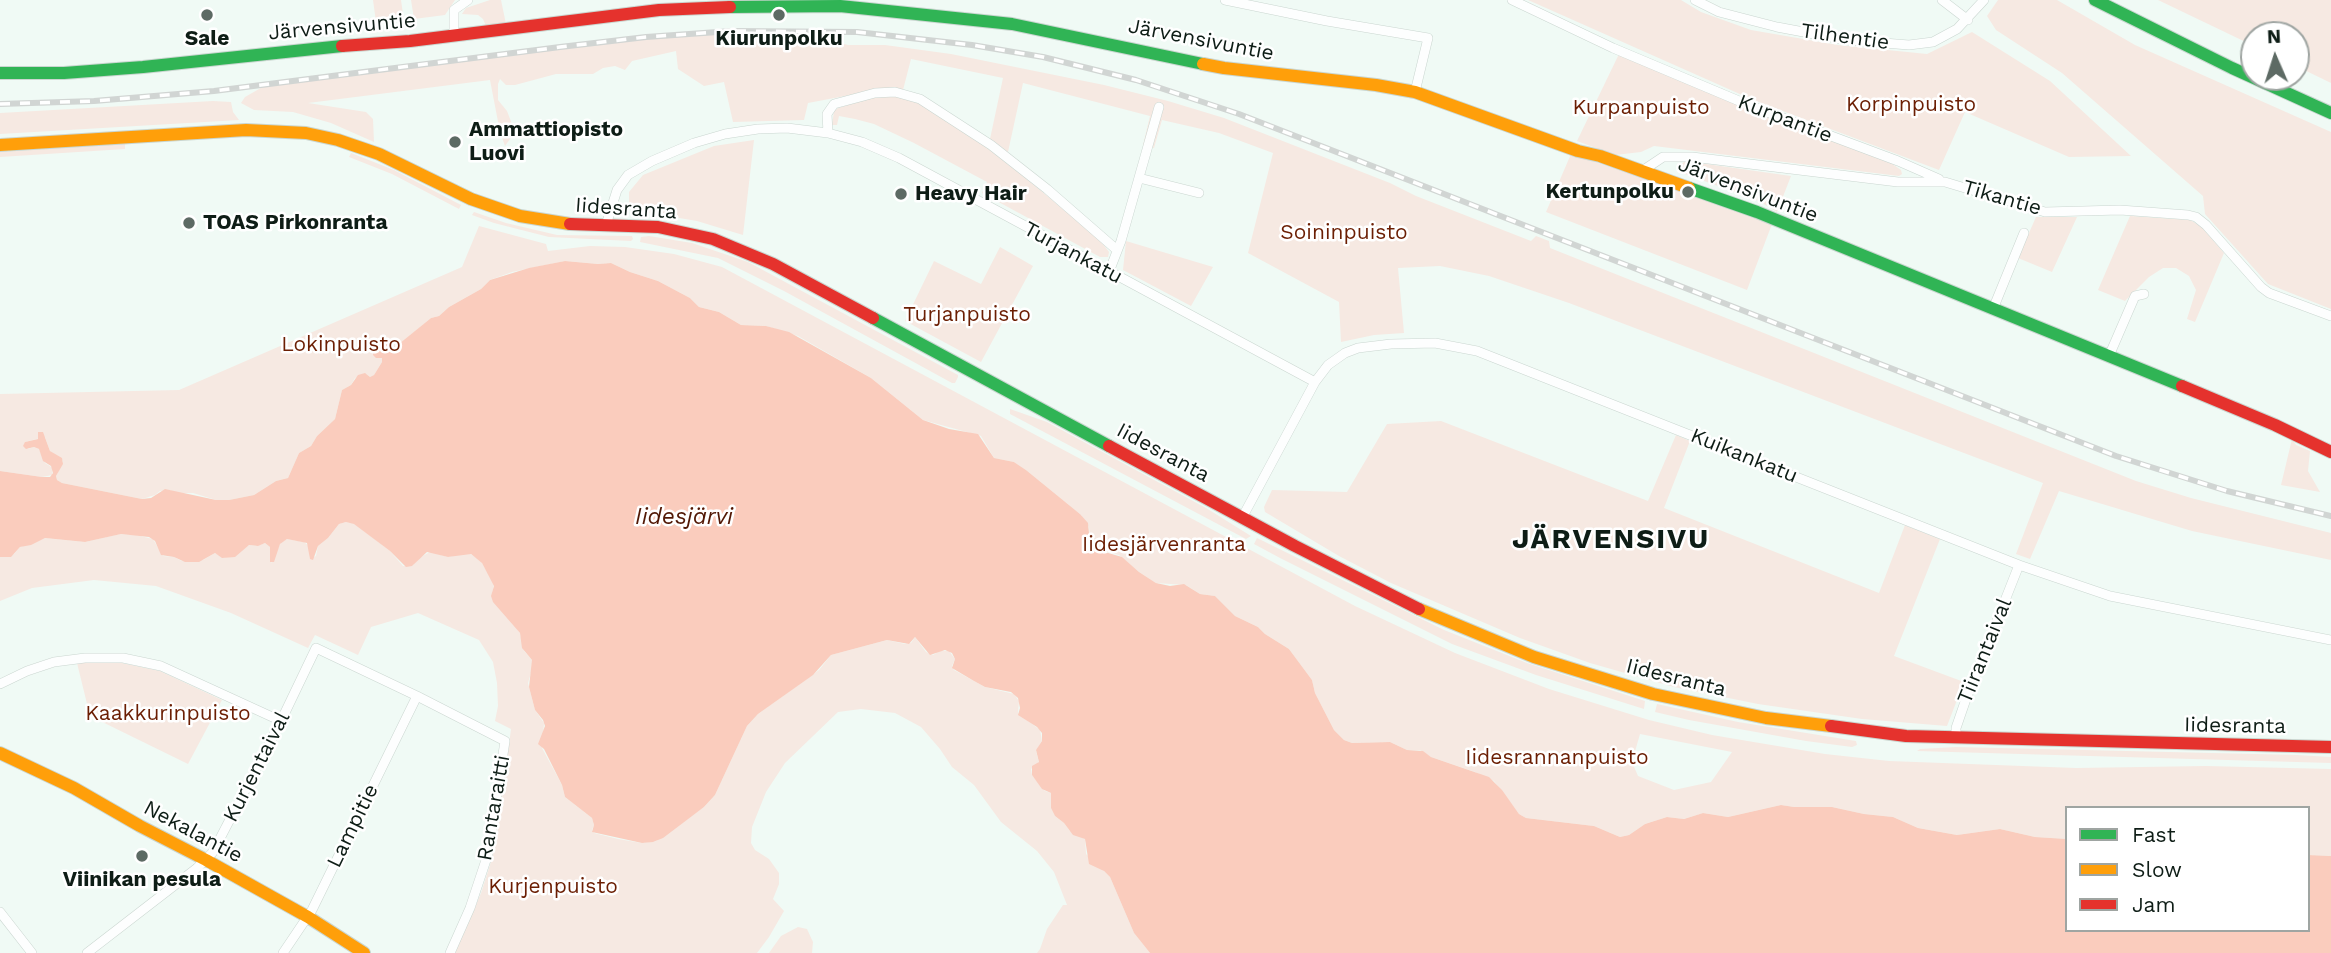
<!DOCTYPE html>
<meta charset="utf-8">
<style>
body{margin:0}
#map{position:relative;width:2331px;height:953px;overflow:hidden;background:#f0faf5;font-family:"Work Sans",sans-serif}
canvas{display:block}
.legend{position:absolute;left:2065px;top:806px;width:245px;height:126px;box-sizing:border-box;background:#fff;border:2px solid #9fa5a2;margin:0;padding:9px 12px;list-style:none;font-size:21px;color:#0e1d16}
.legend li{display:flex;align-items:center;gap:14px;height:35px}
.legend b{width:35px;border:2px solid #9fa5a2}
.north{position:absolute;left:2240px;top:21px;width:70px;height:70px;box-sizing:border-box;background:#fff;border:2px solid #9fa5a2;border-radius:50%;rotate:357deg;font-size:19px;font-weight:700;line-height:28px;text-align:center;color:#0e1d16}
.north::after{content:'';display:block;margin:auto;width:24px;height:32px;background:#5d6a64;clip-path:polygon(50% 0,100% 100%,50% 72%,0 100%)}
</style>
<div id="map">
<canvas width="2331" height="953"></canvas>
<ul class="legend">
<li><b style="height:9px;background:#30b455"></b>Fast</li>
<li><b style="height:9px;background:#ff9f0a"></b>Slow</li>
<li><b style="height:9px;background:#e5322d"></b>Jam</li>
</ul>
<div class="north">N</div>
</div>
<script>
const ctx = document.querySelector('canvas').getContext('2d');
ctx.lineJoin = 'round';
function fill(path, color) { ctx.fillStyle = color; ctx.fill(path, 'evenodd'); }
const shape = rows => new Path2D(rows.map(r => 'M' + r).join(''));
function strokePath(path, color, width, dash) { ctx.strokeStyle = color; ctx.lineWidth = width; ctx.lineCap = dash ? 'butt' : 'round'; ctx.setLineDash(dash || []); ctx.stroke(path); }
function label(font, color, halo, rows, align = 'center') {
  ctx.font = font + ' "Work Sans",sans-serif'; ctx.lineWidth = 5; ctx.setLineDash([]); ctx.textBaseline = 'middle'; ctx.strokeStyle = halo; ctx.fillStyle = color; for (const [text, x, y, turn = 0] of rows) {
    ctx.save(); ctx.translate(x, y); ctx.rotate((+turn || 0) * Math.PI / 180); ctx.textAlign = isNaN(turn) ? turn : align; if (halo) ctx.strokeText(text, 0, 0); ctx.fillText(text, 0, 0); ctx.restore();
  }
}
fill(shape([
 [373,0,401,0,404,21,376,22],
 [411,0,455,0,445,15,414,19],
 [490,0,501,0,506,24,486,26,483,19,478,15,462,14,466,8],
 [1528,0,1681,0,1701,12,1751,30,1838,45,1927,54,1972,32,2050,81,2131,156,2069,157,1965,112,1939,170,1751,99],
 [1998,0,2057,0,2135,45,2331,132,2331,309,2268,284,2205,214,2203,196,2062,73,1996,30,1987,16],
 [2158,0,2331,0,2331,83,2296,66,2296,35,2254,35,2254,46],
 [728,31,729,40,811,36,848,45,885,45,951,54,1104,85,1168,101,1224,118,1390,183,1416,196,1531,241,1536,236,1549,241,1550,248,2136,481,2191,498,2331,533,2331,560,2192,531,2059,491,2030,559,2016,554,2043,483,1569,303,1489,276,1440,266,1398,268,1404,333,1374,335,1341,342,1339,302,1248,253,1273,153,1219,133,1162,120,1154,148,1143,145,1150,116,1023,83,1008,152,990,139,1003,78,911,59,903,90,877,90,808,103,804,120,733,122,724,82,704,86,678,69,676,51,632,61,625,70,615,66,603,68,593,74,556,74,515,85,506,85,500,79,498,84,498,100,507,111,515,132,505,146,500,132,490,80,308,103,366,112,373,119,374,142,331,123,293,112,254,110,241,103,245,97,266,85,624,40],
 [1619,54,1888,161,1901,170,1902,174,1899,176,1654,146,1641,152,1615,155,1577,141],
 [894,95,920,101,990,148,1100,240,1109,252,1108,257,1100,257,982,193,987,182,914,143,874,124,855,119,839,116,837,125,832,125,834,111,838,108,875,96],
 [213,101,231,102,233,112,239,120,0,134,0,113],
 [754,140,743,235,697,221,637,211,629,204,629,192,643,175,714,146],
 [125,144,125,149,0,157,0,152],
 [351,153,394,170,461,205,459,209,392,174,349,157],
 [1571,154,1671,187,1772,224,1747,290,1546,212],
 [1685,161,1791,176,1777,212,1759,201,1685,174,1678,167],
 [474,212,506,223,557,235,632,236,633,239,631,241,549,237,494,223,472,215],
 [2130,216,2190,220,2201,226,2224,253,2195,322,2187,319,2196,290,2189,276,2176,268,2163,268,2149,277,2125,301,2098,290],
 [2036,217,2077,217,2052,272,2018,258],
 [479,226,546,244,548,251,590,246,625,247,674,254,722,267,1355,606,1455,653,1549,689,1649,720,1712,735,1825,754,1889,761,2076,768,2206,766,2331,769,2331,856,2308,855,2308,808,2067,808,2067,839,2035,837,2000,829,1957,835,1918,828,1893,817,1864,814,1832,807,1794,807,1781,805,1728,817,1703,813,1684,819,1667,817,1645,824,1629,835,1620,837,1594,826,1526,818,1519,814,1494,781,1475,772,1431,757,1420,750,1407,750,1390,742,1352,743,1344,740,1334,730,1315,693,1312,680,1289,649,1265,634,1258,627,1235,616,1215,596,1200,594,1186,585,1156,583,1139,572,1119,555,1099,550,1090,543,1089,527,1080,514,1026,470,1014,462,994,458,981,436,923,420,871,378,798,336,766,326,741,325,719,312,699,307,690,298,658,281,630,272,611,263,598,264,565,261,512,272,490,280,481,289,449,307,439,316,431,318,396,347,391,348,385,338,382,338,379,340,376,358,382,358,382,362,374,375,370,377,366,374,355,378,351,385,342,390,335,419,317,436,311,446,299,453,288,478,276,481,254,495,229,500,216,500,193,493,174,493,170,490,160,491,155,495,142,499,62,483,57,480,56,476,63,461,50,451,45,437,25,442,28,449,34,447,39,449,45,463,53,468,52,475,42,477,0,471,0,394,179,390,462,267],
 [1640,734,1732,752,1711,782,1674,790,1638,776,1632,762],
 [649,236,692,243,748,262,958,375,958,377,955,383,952,383,784,291,718,258,640,242,641,237],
 [1126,241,1213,267,1191,306,1123,270],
 [1000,247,1033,266,981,362,905,321,934,261,981,284],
 [1010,409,1047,422,1206,508,1251,536,1246,539,1010,414],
 [1441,421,1648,501,1676,435,1690,441,1664,508,1879,593,1905,525,1940,539,1894,656,1964,682,1947,726,1862,719,1758,704,1674,687,1590,663,1520,638,1391,583,1339,556,1265,512,1264,507,1272,490,1347,492,1387,424],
 [2292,439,2296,445,2310,451,2308,471,2320,492,2281,485],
 [346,522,354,523,390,551,403,566,412,566,419,558,430,552,448,557,469,553,481,561,494,584,492,594,520,633,524,651,532,660,533,666,528,683,535,710,544,723,542,748,562,785,565,797,592,818,594,825,592,830,594,833,618,839,642,843,656,841,704,807,715,795,747,726,758,714,819,670,831,655,887,640,905,644,911,643,915,637,926,652,933,655,940,651,949,651,955,659,952,666,954,670,985,687,1014,694,1019,701,1018,713,1040,730,1042,741,1036,751,1039,762,1031,769,1032,775,1045,791,1051,793,1051,808,1055,816,1064,823,1070,831,1085,839,1086,854,1110,877,1134,933,1150,953,1037,953,1040,949,1047,929,1063,905,1067,905,1054,872,1037,851,1001,822,974,785,952,767,940,749,921,727,895,713,861,709,838,712,785,763,766,792,752,827,751,843,755,850,769,859,779,873,779,884,773,899,784,911,769,937,757,953,455,953,481,893,490,865,498,828,511,729,495,721,498,706,497,683,493,662,479,640,418,613,371,627,358,655,315,635,308,648,231,613,156,586,94,580,32,588,0,601,0,557,14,554,20,547,45,538,85,542,120,534,136,535,153,539,163,556,174,557,182,561,203,560,215,553,224,558,249,545,256,546,265,543,270,547,271,563,281,542,287,539,304,542,309,546,310,559,316,556,318,546,328,538,339,524],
 [1257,538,1444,630,1527,663,1645,701,1644,709,1536,675,1452,644,1280,558,1254,544],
 [77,663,122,663,160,671,222,700,188,764,90,716],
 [1657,704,1738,722,1856,741,1857,745,1852,747,1806,741,1689,720,1655,712],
 [1956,747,2297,755,2331,757,2331,763,1917,751,1920,749],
 [798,927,807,929,813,942,812,953,769,953,781,936]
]), '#f6e9e2');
fill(shape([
 [565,261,598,264,611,263,630,272,658,281,690,298,699,307,719,312,741,325,766,326,789,332,871,378,923,420,949,429,978,434,994,458,1014,462,1026,470,1080,514,1088,523,1090,543,1098,550,1122,557,1139,572,1156,583,1170,586,1184,584,1200,594,1215,596,1235,616,1258,627,1265,634,1289,649,1312,680,1315,693,1334,730,1344,740,1352,743,1390,742,1407,750,1423,751,1431,757,1489,777,1502,790,1519,814,1526,818,1594,826,1620,837,1629,835,1645,824,1667,817,1684,819,1703,813,1728,817,1781,805,1794,807,1832,807,1864,814,1893,817,1918,828,1957,835,2000,829,2035,837,2067,839,2067,930,2308,930,2308,855,2331,856,2331,953,1150,953,1134,933,1110,877,1104,871,1089,864,1085,839,1073,835,1064,823,1055,816,1051,808,1051,793,1042,789,1032,775,1032,766,1039,762,1036,750,1042,741,1042,733,1037,727,1018,715,1020,708,1018,698,1011,692,985,687,974,681,952,668,955,659,952,653,945,650,930,655,915,637,909,644,887,640,831,655,813,675,758,714,747,726,715,795,704,807,663,838,653,842,642,843,592,832,594,825,592,818,565,797,562,785,544,749,538,744,545,726,543,720,535,710,529,687,532,660,522,648,520,633,493,602,491,596,494,586,482,563,471,554,448,557,427,552,412,566,406,567,390,551,354,524,346,522,339,524,328,538,318,546,313,560,310,559,307,543,287,539,280,544,274,562,270,562,270,547,265,543,258,546,249,545,235,557,222,558,215,553,199,562,185,562,174,557,161,555,155,541,149,537,121,534,85,542,45,538,31,545,20,547,11,557,0,557,0,471,42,477,50,477,53,473,51,466,43,461,39,449,34,447,26,449,23,446,25,442,38,439,38,432,43,432,50,451,62,458,63,464,56,476,57,480,62,483,142,499,151,498,165,489,216,500,229,500,254,495,276,481,288,478,299,453,311,446,317,436,335,419,342,390,351,385,358,375,365,373,370,377,374,375,382,362,382,358,376,358,373,355,374,346,379,340,385,338,390,347,394,348,431,318,439,316,449,307,481,289,490,280,529,268]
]), '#faccbd');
const street = shape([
 [1225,0,1327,21,1428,38,1415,92],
 [1512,0,1613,48,1751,106,1898,161,1939,179],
 [1695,0,1719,12,1777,27,1846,40,1909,45,1933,42,1957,29,1984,0],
 [1942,0,1968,20],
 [454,36,454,10,468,0],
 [828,133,827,114,834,104,875,93,895,92,920,99,991,145,1047,189,1117,250],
 [1642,171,1663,157,1692,157,1898,182,1945,182,2045,212,2120,210,2188,215,2196,217,2206,225,2261,287,2269,293,2331,316],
 [1139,178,1199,193],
 [606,225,617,190,628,175,652,161,694,143,725,134,758,129,787,128,828,133,862,142,899,158,1315,382],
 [1109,272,1121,241,1159,107],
 [1993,309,2024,233],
 [2109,356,2135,296,2144,294],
 [1242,518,1315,382,1328,365,1345,353,1358,348,1391,344,1435,343,1477,351,2019,565,2110,596,2331,640],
 [0,684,27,671,54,662,85,658,123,658,161,666,281,721],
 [1956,738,1956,728,1966,699,2019,565],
 [0,912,32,953],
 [87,953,197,868,213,852,281,721,316,648,417,696,505,741,488,854,470,908,450,953],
 [283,953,312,910,417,696]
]);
const fast = shape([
 [2095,0,2232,68,2331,113],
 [730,7,840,6,1012,24,1203,64],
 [0,73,64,73,143,67,342,46],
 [1689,188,1757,212,2182,386],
 [873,318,1109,446]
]);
const slow = shape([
 [1203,64,1224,68,1376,85,1415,92,1578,151,1600,156,1689,188],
 [0,145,246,130,306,133,338,140,379,154,471,199,520,216,570,224],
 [1419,609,1534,657,1653,694,1766,718,1831,726],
 [0,753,74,788,140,826,206,860,308,917,364,953]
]);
const jam = shape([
 [342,46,410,41,659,10,730,7],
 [570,224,658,227,713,239,773,264,873,318],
 [2182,386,2275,425,2331,452],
 [1109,446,1295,546,1419,609],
 [1831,726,1906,736,2331,747]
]);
strokePath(street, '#cad6d0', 10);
strokePath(fast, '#cad6d0', 14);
strokePath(slow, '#cad6d0', 14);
strokePath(jam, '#cad6d0', 14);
strokePath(street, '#fdfefe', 9);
strokePath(fast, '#30b455', 12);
strokePath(slow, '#ff9f0a', 12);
strokePath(jam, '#e5322d', 12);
const rail = shape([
 [0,104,94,101,214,91,560,47,646,37,732,31,857,32,972,45,1043,57,1136,80,1239,114,2116,456,2227,491,2331,516]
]);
strokePath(rail, '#d1d5d3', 6);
strokePath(rail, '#fff', 3.5, [10]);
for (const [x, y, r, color] of [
 [207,15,7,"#5d6a64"],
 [779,15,7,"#5d6a64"],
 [455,142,7,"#5d6a64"],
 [1688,192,7,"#5d6a64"],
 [901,194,7,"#5d6a64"],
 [189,223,7,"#5d6a64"],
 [142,856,7,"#5d6a64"]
]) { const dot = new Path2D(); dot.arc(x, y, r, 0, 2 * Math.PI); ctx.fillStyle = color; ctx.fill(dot); strokePath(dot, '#fff', 2.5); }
label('21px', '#0e1d16', '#fff', [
 ["Järvensivuntie",342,27,-5],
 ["Tilhentie",1845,37,8],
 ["Järvensivuntie",1201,40,11],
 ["Kurpantie",1785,119,21],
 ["Järvensivuntie",1748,190,21],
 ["Tikantie",2002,198,16],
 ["Iidesranta",626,209,4],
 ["Turjankatu",1073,253,28],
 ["Iidesranta",1163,453,28],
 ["Kuikankatu",1744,456,22],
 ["Tiirantaival",1985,651,-68],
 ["Iidesranta",1676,678,14],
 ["Iidesranta",2235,726,1],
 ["Kurjentaival",257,767,-63],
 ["Rantaraitti",494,808,-80],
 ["Lampitie",353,826,-64],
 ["Nekalantie",193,832,28]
]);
label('bold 21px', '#0e1d16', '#fff', [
 ["Sale",207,39],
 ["Kiurunpolku",779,39],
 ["Ammattiopisto",469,130,"left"],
 ["Luovi",469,154,"left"],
 ["Kertunpolku",1674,192,"right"],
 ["Heavy Hair",915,194,"left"],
 ["TOAS Pirkonranta",203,223,"left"],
 ["Viinikan pesula",142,880]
]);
label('21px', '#6b1e03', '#fff', [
 ["Korpinpuisto",1911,105],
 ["Kurpanpuisto",1641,108],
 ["Soininpuisto",1344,233],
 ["Turjanpuisto",967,315],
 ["Lokinpuisto",341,345],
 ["Iidesjärvenranta",1164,545],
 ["Kaakkurinpuisto",168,714],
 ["Iidesrannanpuisto",1557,758],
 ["Kurjenpuisto",553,887]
]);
label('italic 23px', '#521805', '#fff', [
 ["Iidesjärvi",684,517]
]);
ctx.letterSpacing = '2px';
label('bold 28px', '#0e1d16', '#fff', [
 ["JÄRVENSIVU",1611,540]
]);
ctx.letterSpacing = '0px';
</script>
